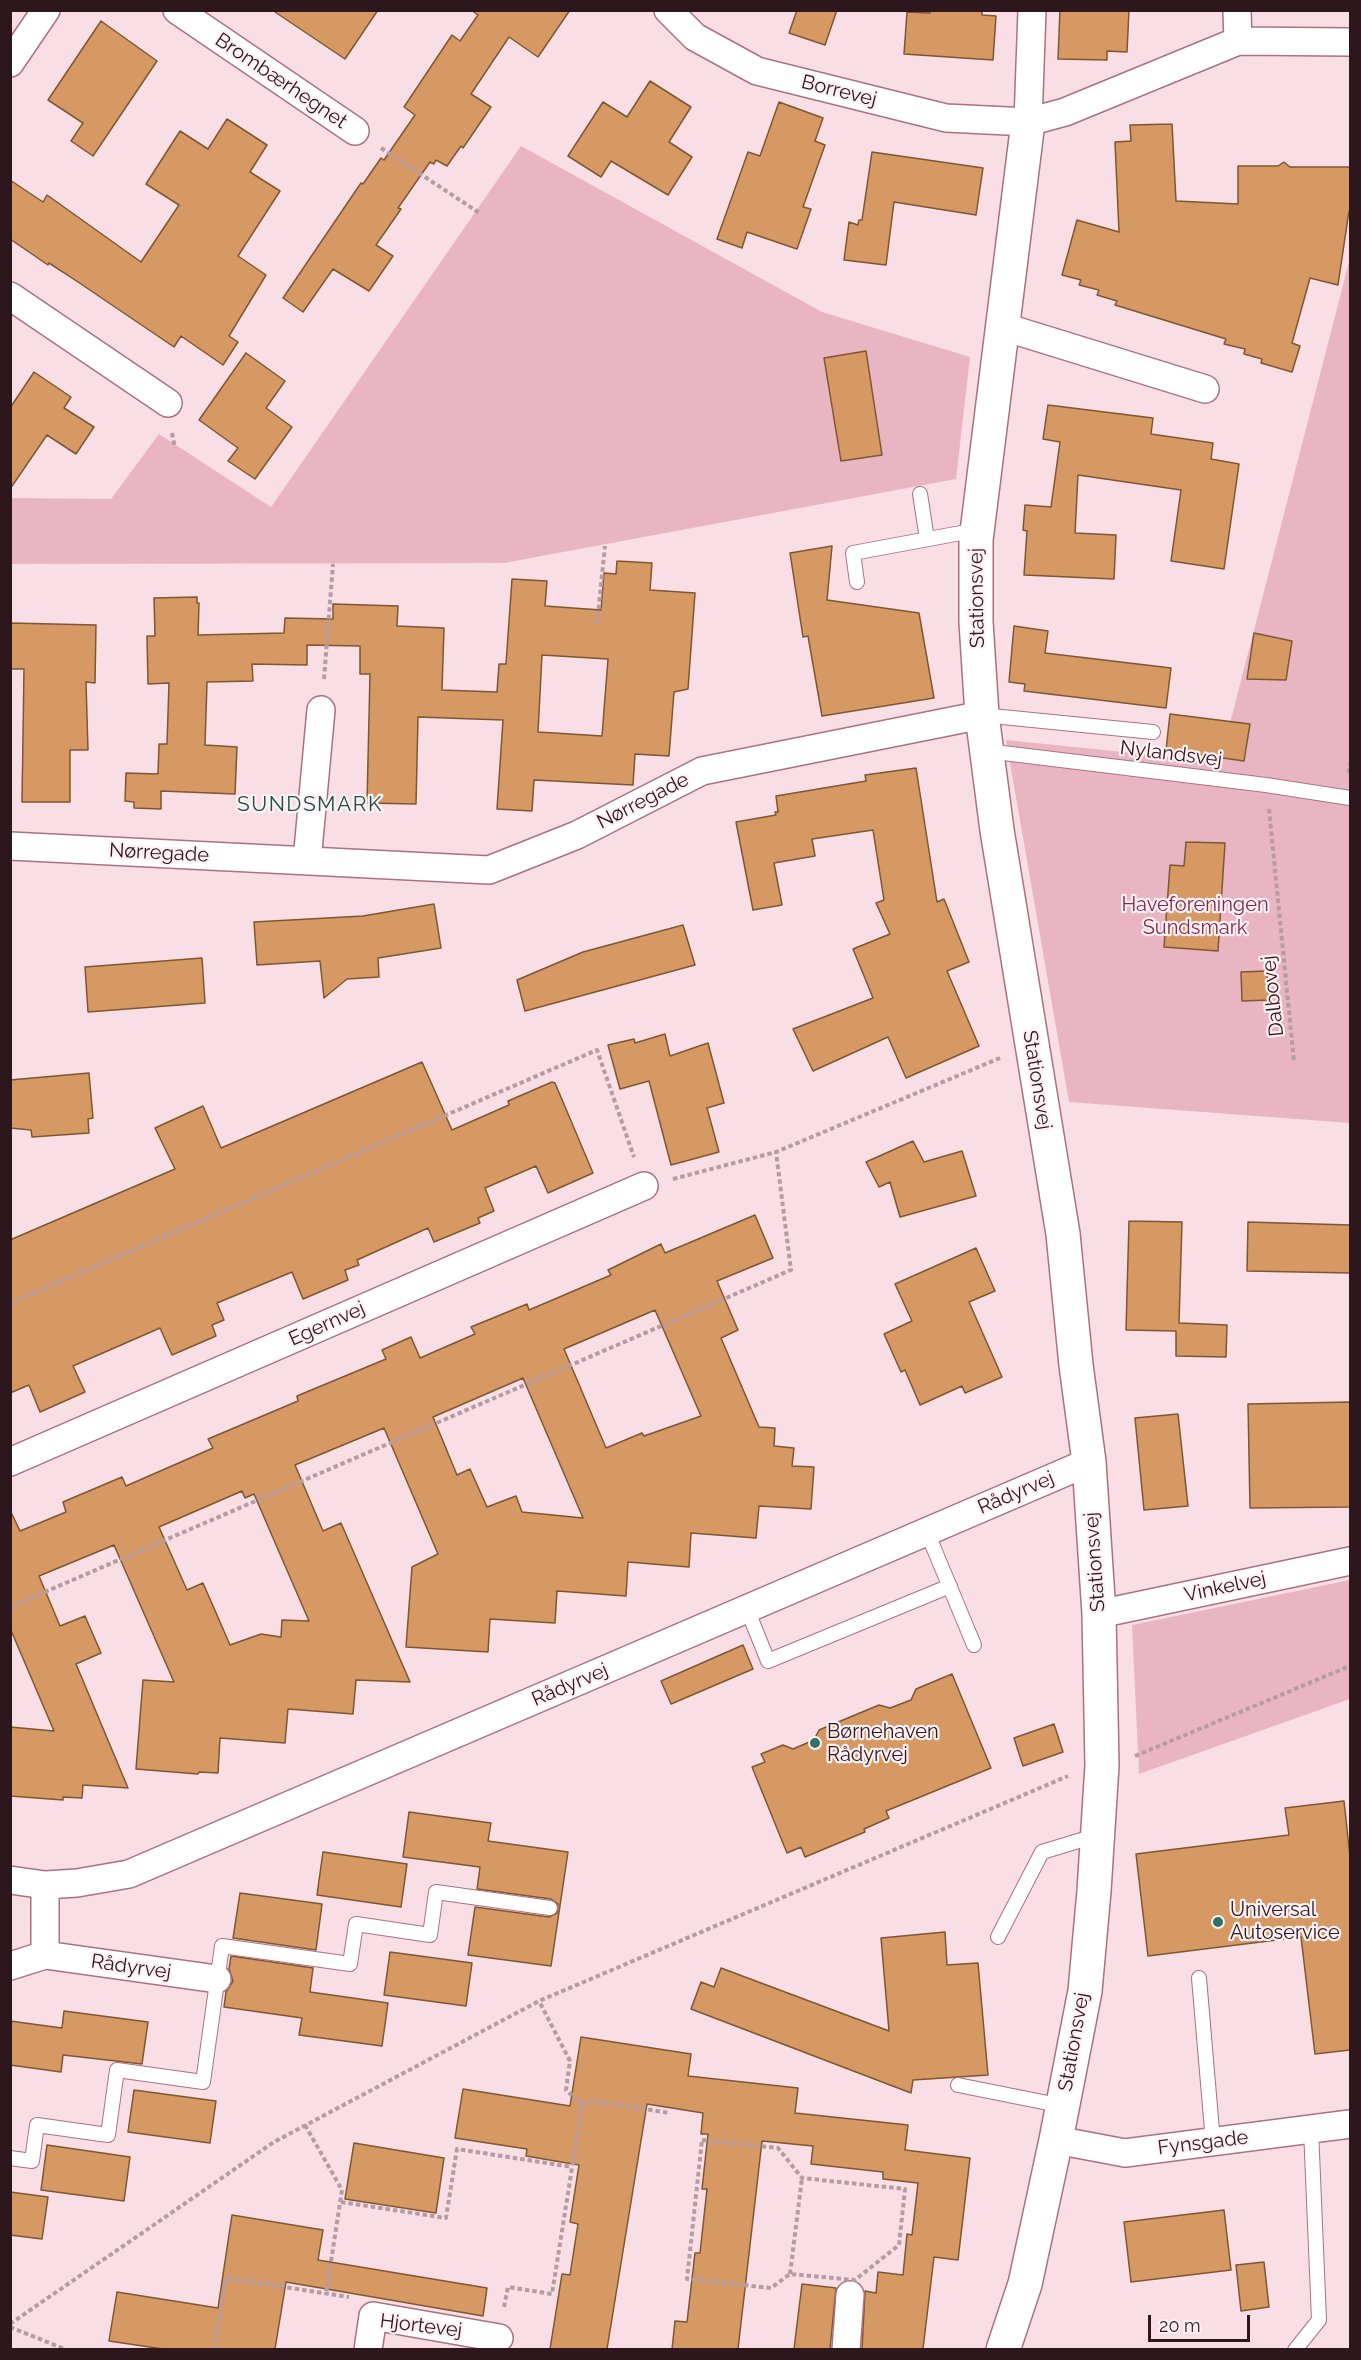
<!DOCTYPE html>
<meta charset="utf-8">
<style>
body{margin:0}
#map{position:relative;width:1361px;height:2360px;overflow:hidden;background:#f9dfe5;font-family:Raleway,sans-serif}
canvas{display:block}
.frame{position:absolute;inset:0;border:12px solid #2d171d;pointer-events:none}
.scale{position:absolute;left:1148px;top:2315px;width:102px;height:27px;box-sizing:border-box;border:3px solid #2d171d;border-top:0;padding-left:8px;font-size:18px;line-height:21px;white-space:nowrap;color:#2d171d;-webkit-text-stroke:4px #fef0f3;paint-order:stroke}
</style>
<div id="map">
<canvas width="1361" height="2360"></canvas>
<div class="frame"></div>
<div class="scale">20 m</div>
</div>
<script>
const ctx = document.querySelector('canvas').getContext('2d');
ctx.lineJoin = 'round';
function fill(path, color) { ctx.fillStyle = color; ctx.fill(path, 'evenodd'); }
const shape = rows => new Path2D(rows.map(r => 'M' + r).join(''));
function strokePath(path, color, width, dash) { ctx.strokeStyle = color; ctx.lineWidth = width; ctx.lineCap = dash ? 'butt' : 'round'; ctx.setLineDash(dash || []); ctx.stroke(path); }
function label(font, color, halo, rows, align = 'center') {
  ctx.font = font + ' Raleway,sans-serif'; ctx.lineWidth = 4.5; ctx.setLineDash([]); ctx.textBaseline = 'middle'; ctx.strokeStyle = halo; ctx.fillStyle = color; for (const [text, x, y, turn = 0] of rows) {
    ctx.save(); ctx.translate(x, y); ctx.rotate((+turn || 0) * Math.PI / 180); ctx.textAlign = isNaN(turn) ? turn : align; if (halo) ctx.strokeText(text, 0, 0); ctx.fillText(text, 0, 0); ctx.restore();
  }
}
fill(shape([
 [521,146,822,312,970,357,956,479,504,563,11,564,11,498,111,499,159,434,271,507],
 [1350,258,1350,1123,1069,1102,1006,740,1220,762],
 [1350,1580,1350,1699,1139,1774,1132,1625]
]), '#e9b5c2');
const building = shape([
 [272,10,378,10,345,59,272,10],
 [471,10,570,10,538,57,509,37,471,94,491,107,463,148,461,146,447,166,436,160,434,164,430,162,398,208,401,209,376,245,393,256,369,291,333,269,303,312,283,298,361,183,363,184,381,158,384,160,415,115,404,107,452,35,460,41,478,15,471,10],
 [797,10,837,10,825,45,789,33,797,10],
 [931,10,982,10,982,15,996,16,993,60,904,54,907,12,930,13,931,10],
 [1060,10,1129,10,1127,52,1107,51,1107,60,1058,59,1060,10],
 [101,21,157,61,93,156,71,141,83,123,48,100,101,21],
 [650,81,691,107,669,142,692,157,668,195,611,161,601,177,568,156,603,102,627,117,650,81],
 [779,102,823,118,815,141,825,145,803,207,811,209,797,249,747,232,742,248,717,239,748,152,760,156,779,102],
 [227,119,267,145,250,172,280,191,238,256,266,275,229,336,238,342,223,365,181,336,174,347,78,282,49,263,48,265,10,239,10,180,43,202,47,195,141,262,179,205,146,184,180,131,208,149,227,119],
 [1172,124,1176,201,1238,204,1238,166,1278,166,1284,162,1290,167,1350,167,1350,211,1349,211,1338,285,1310,278,1292,343,1300,346,1292,372,1261,363,1262,359,1244,354,1245,349,1224,344,1226,339,1115,305,1117,301,1097,295,1099,290,1079,285,1081,280,1062,275,1077,220,1119,232,1115,142,1131,141,1130,125,1172,124],
 [872,152,983,168,976,215,894,202,886,265,844,260,849,222,858,225,859,220,862,220,872,152],
 [866,351,882,455,841,461,824,358,866,351],
 [246,353,285,381,266,408,292,427,255,479,228,461,238,448,199,420,246,353],
 [34,372,71,397,64,408,94,427,76,454,47,435,10,489,10,408,34,372],
 [1048,405,1153,418,1151,434,1213,443,1211,459,1239,464,1224,569,1171,561,1181,490,1078,475,1075,533,1116,535,1114,579,1024,575,1027,531,1023,530,1025,505,1051,507,1060,442,1043,439,1048,405],
 [832,546,827,600,919,613,934,698,822,716,808,636,803,637,790,553,832,546],
 [617,561,652,563,650,590,695,593,688,689,674,692,669,756,635,754,633,785,534,780,532,811,497,809,503,720,418,717,416,804,367,803,370,674,360,674,360,646,307,645,307,665,252,664,253,681,207,682,205,745,237,747,235,794,161,791,161,809,134,808,134,802,125,801,126,773,158,774,159,744,167,744,169,683,148,684,147,636,155,636,154,598,197,597,197,603,199,603,198,635,284,633,285,618,333,619,333,604,398,606,397,626,444,628,442,690,497,692,499,664,506,664,512,579,547,581,545,606,601,610,604,573,616,574,617,561],
 [542,655,608,659,602,736,538,732,542,655],
 [10,623,96,625,95,683,86,682,88,750,70,750,70,802,22,802,24,669,10,669,10,623],
 [1014,626,1048,631,1045,653,1171,668,1166,708,1024,691,1025,684,1009,682,1014,626],
 [1254,633,1292,641,1286,680,1247,679,1254,633],
 [1170,714,1250,724,1244,761,1166,750,1170,714],
 [916,768,937,902,944,899,969,962,947,971,979,1046,906,1078,888,1037,813,1071,793,1029,873,998,853,949,890,934,876,903,884,900,873,830,812,839,815,856,774,863,782,905,753,910,736,822,776,815,775,812,778,812,776,796,866,781,865,775,916,768],
 [1186,842,1225,843,1218,951,1164,947,1170,865,1184,866,1186,842],
 [434,904,441,948,378,958,379,977,347,979,324,998,320,961,257,965,254,922,363,916,434,904],
 [683,925,695,965,525,1011,517,980,583,952,683,925],
 [202,958,205,1003,88,1012,85,967,202,958],
 [1267,971,1269,1000,1242,1001,1241,972,1267,971],
 [665,1034,670,1056,708,1043,724,1103,707,1108,719,1152,671,1165,649,1081,620,1089,608,1045,634,1039,635,1043,665,1034],
 [422,1062,452,1130,509,1105,508,1101,552,1082,555,1083,593,1173,548,1193,536,1166,485,1188,494,1211,478,1218,480,1223,434,1242,428,1228,357,1260,359,1265,345,1270,348,1280,303,1299,292,1272,217,1303,224,1320,212,1325,216,1336,172,1355,160,1328,73,1366,85,1392,40,1412,29,1385,10,1393,10,1240,175,1169,155,1128,203,1106,221,1148,422,1062],
 [89,1073,93,1118,88,1119,89,1133,32,1137,31,1130,10,1128,10,1080,89,1073],
 [913,1141,924,1162,962,1151,976,1196,900,1217,890,1182,879,1187,866,1162,913,1141],
 [755,1215,773,1258,717,1281,738,1330,721,1338,759,1427,775,1428,774,1446,794,1448,792,1466,814,1467,811,1509,759,1506,756,1538,691,1533,689,1567,628,1562,626,1596,557,1591,555,1623,490,1619,488,1652,406,1647,412,1567,438,1554,384,1428,295,1465,323,1531,341,1523,410,1682,356,1680,353,1714,288,1709,285,1743,220,1738,218,1773,199,1772,198,1774,136,1769,143,1680,174,1682,114,1545,39,1576,60,1626,85,1616,101,1653,76,1664,128,1788,83,1785,82,1798,63,1797,63,1800,10,1796,10,1727,54,1731,10,1628,10,1510,20,1531,66,1512,63,1502,122,1477,126,1486,213,1448,208,1439,298,1401,297,1396,386,1359,382,1350,411,1337,420,1358,475,1334,471,1327,527,1304,529,1310,611,1275,608,1270,661,1244,665,1253,755,1215],
 [655,1310,701,1416,644,1436,642,1433,606,1448,564,1349,655,1310],
 [523,1378,583,1518,522,1512,516,1496,487,1507,470,1469,457,1475,433,1417,523,1378],
 [242,1491,245,1498,254,1494,309,1621,282,1620,281,1637,261,1634,230,1645,203,1583,187,1590,159,1527,242,1491],
 [1129,1221,1182,1222,1179,1323,1227,1325,1226,1357,1176,1356,1176,1331,1126,1330,1129,1221],
 [1248,1222,1350,1225,1350,1273,1247,1271,1248,1222],
 [976,1248,995,1291,969,1302,1002,1377,965,1393,962,1386,920,1405,905,1370,901,1372,884,1334,912,1321,895,1284,976,1248],
 [1350,1402,1350,1507,1250,1508,1248,1404,1350,1402],
 [1178,1414,1188,1506,1144,1510,1135,1418,1178,1414],
 [743,1645,753,1669,671,1704,661,1681,743,1645],
 [952,1674,991,1768,886,1811,889,1818,864,1829,865,1832,805,1857,801,1847,787,1853,752,1767,765,1762,761,1754,783,1745,793,1749,814,1740,819,1730,879,1705,890,1708,911,1700,916,1689,952,1674],
 [1054,1724,1063,1752,1023,1766,1014,1738,1054,1724],
 [1344,1801,1350,1857,1350,2050,1315,2054,1301,1937,1148,1956,1136,1854,1289,1835,1285,1808,1344,1801],
 [409,1812,491,1823,488,1841,568,1852,551,1966,468,1955,475,1907,549,1917,557,1913,558,1904,551,1899,477,1889,480,1867,403,1857,409,1812],
 [323,1852,407,1864,401,1907,317,1895,323,1852],
 [240,1893,322,1904,316,1950,233,1938,240,1893],
 [945,1932,947,1965,978,1963,988,2075,913,2080,911,2093,691,2009,701,1982,714,1987,721,1968,889,2031,881,1938,945,1932],
 [390,1952,472,1963,466,2006,384,1995,390,1952],
 [231,1956,313,1968,310,1992,388,2003,382,2046,299,2035,302,2018,224,2007,226,1992,233,1981,229,1969,231,1956],
 [64,2011,148,2022,142,2064,63,2055,61,2072,10,2065,10,2021,62,2028,64,2011],
 [581,2037,691,2054,688,2076,798,2088,795,2113,908,2125,905,2150,970,2158,958,2260,934,2257,923,2349,862,2349,865,2291,876,2293,878,2272,903,2275,907,2234,912,2235,918,2183,883,2179,883,2172,811,2164,813,2146,762,2141,738,2349,672,2349,675,2321,687,2322,695,2253,700,2253,707,2189,702,2189,708,2134,701,2134,703,2113,647,2104,607,2349,550,2349,562,2274,570,2275,578,2224,570,2222,579,2165,526,2156,527,2149,455,2138,463,2089,570,2106,581,2037],
 [134,2090,216,2101,210,2143,128,2132,134,2090],
 [354,2143,444,2158,436,2213,345,2199,354,2143],
 [47,2145,130,2157,124,2201,41,2190,47,2145],
 [10,2192,48,2197,42,2239,10,2235,10,2192],
 [1224,2210,1231,2270,1131,2282,1124,2222,1224,2210],
 [232,2215,323,2230,318,2260,487,2288,483,2316,286,2282,275,2349,163,2349,109,2341,117,2292,218,2308,232,2215],
 [1264,2262,1269,2307,1241,2311,1236,2265,1264,2262],
 [802,2284,836,2288,830,2349,794,2349,802,2284]
]);
fill(building, '#d69964');
strokePath(building, '#7f5632', 1.5);
const service = shape([
 [920,494,927,539],
 [857,582,853,553,977,530],
 [982,715,1153,732],
 [987,751,1266,785,1350,798],
 [927,1532,974,1645],
 [747,1609,768,1661,950,1586],
 [998,1937,1042,1852,1098,1835],
 [1199,1978,1213,2142],
 [958,2085,1063,2106],
 [10,2158,32,2161,37,2125,108,2135,117,2070,203,2082,222,1946,350,1964,356,1924,430,1935,436,1892,550,1908],
 [1295,2350,1319,2320,1311,2129]
]);
const minor = shape([
 [177,10,355,131],
 [668,10,695,37,757,71,946,118,1028,122,1065,112,1238,41,1350,42],
 [1237,10,1238,41],
 [10,63,46,10],
 [1028,122,1032,10],
 [10,296,168,403],
 [1001,326,1205,389],
 [10,846,489,870,577,835,702,771,982,715],
 [307,861,321,710],
 [10,1462,644,1186],
 [1099,1614,1350,1561],
 [10,1880,45,1885,77,1883,129,1874,1089,1462],
 [45,1885,45,1955],
 [10,1966,45,1955,217,1979],
 [1056,2140,1125,2153,1350,2124],
 [368,2350,373,2316,499,2338],
 [846,2350,850,2295]
]);
const tertiary = shape([
 [1003,2350,1025,2284,1056,2140,1085,1991,1094,1891,1102,1765,1099,1614,1089,1462,1076,1365,1063,1234,997,830,982,715,976,622,976,540,1028,122]
]);
strokePath(service, '#ab7181', 16);
strokePath(minor, '#ab7181', 30);
strokePath(tertiary, '#ab7181', 36);
strokePath(shape([
 [381,148,481,214],
 [172,433,175,448],
 [597,624,605,546],
 [324,679,333,564],
 [1349,773,1350,763],
 [1269,809,1294,1062],
 [673,1179,776,1152,1000,1058],
 [10,1303,597,1050,634,1157],
 [10,1607,791,1270,776,1152],
 [1135,1756,1350,1666],
 [582,2105,593,2101,670,2113],
 [305,2125,342,2190,326,2294],
 [702,2140,778,2148,802,2178,905,2189,899,2245,855,2280,790,2274,771,2288,687,2279,702,2140],
 [341,2202,446,2218,457,2149,572,2167],
 [790,2274,802,2178],
 [504,2307,508,2287,552,2294,582,2105,566,2090,570,2061,539,2001],
 [10,2324,274,2142,539,2001,1068,1776],
 [10,2327,67,2350],
 [214,2350,226,2278,349,2297]
]), '#b59ca2', 4, [4.5, 3]);
strokePath(service, '#fff', 14);
strokePath(minor, '#fff', 27);
strokePath(tertiary, '#fff', 33);
for (const [x, y, r, color] of [
 [815,1743,6,"#2d7368"],
 [1218,1922,6,"#2d7368"]
]) { const dot = new Path2D(); dot.arc(x, y, r, 0, 2 * Math.PI); ctx.fillStyle = color; ctx.fill(dot); strokePath(dot, '#fef0f3', 2); }
label('20px', '#2d171d', '#fef0f3', [
 ["Brombærhegnet",281,81,34],
 ["Borrevej",839,91,14],
 ["Stationsvej",977,598,-91],
 ["Nylandsvej",1171,754,7],
 ["Nørregade",643,801,-27],
 ["Nørregade",159,853,3],
 ["Dalbovej",1273,996,-96],
 ["Stationsvej",1037,1080,81],
 ["Egernvej",327,1324,-24],
 ["Rådyrvej",1016,1493,-23],
 ["Stationsvej",1095,1562,-94],
 ["Vinkelvej",1225,1587,-12],
 ["Rådyrvej",570,1685,-23],
 ["Rådyrvej",131,1967,8],
 ["Stationsvej",1074,2042,-80],
 ["Fynsgade",1203,2143,-7],
 ["Hjortevej",421,2326,7]
]);
label('20px', '#84274a', '#fef0f3', [
 ["Haveforeningen",1195,905],
 ["Sundsmark",1195,928]
]);
label('20px', '#2d171d', '#fef0f3', [
 ["Børnehaven",827,1732],
 ["Rådyrvej",827,1755],
 ["Universal",1230,1910],
 ["Autoservice",1230,1933]
], 'left');
ctx.letterSpacing = '1.5px';
label('21px', '#195249', '#fef0f3', [
 ["SUNDSMARK",310,805]
]);
ctx.letterSpacing = '0px';
</script>
